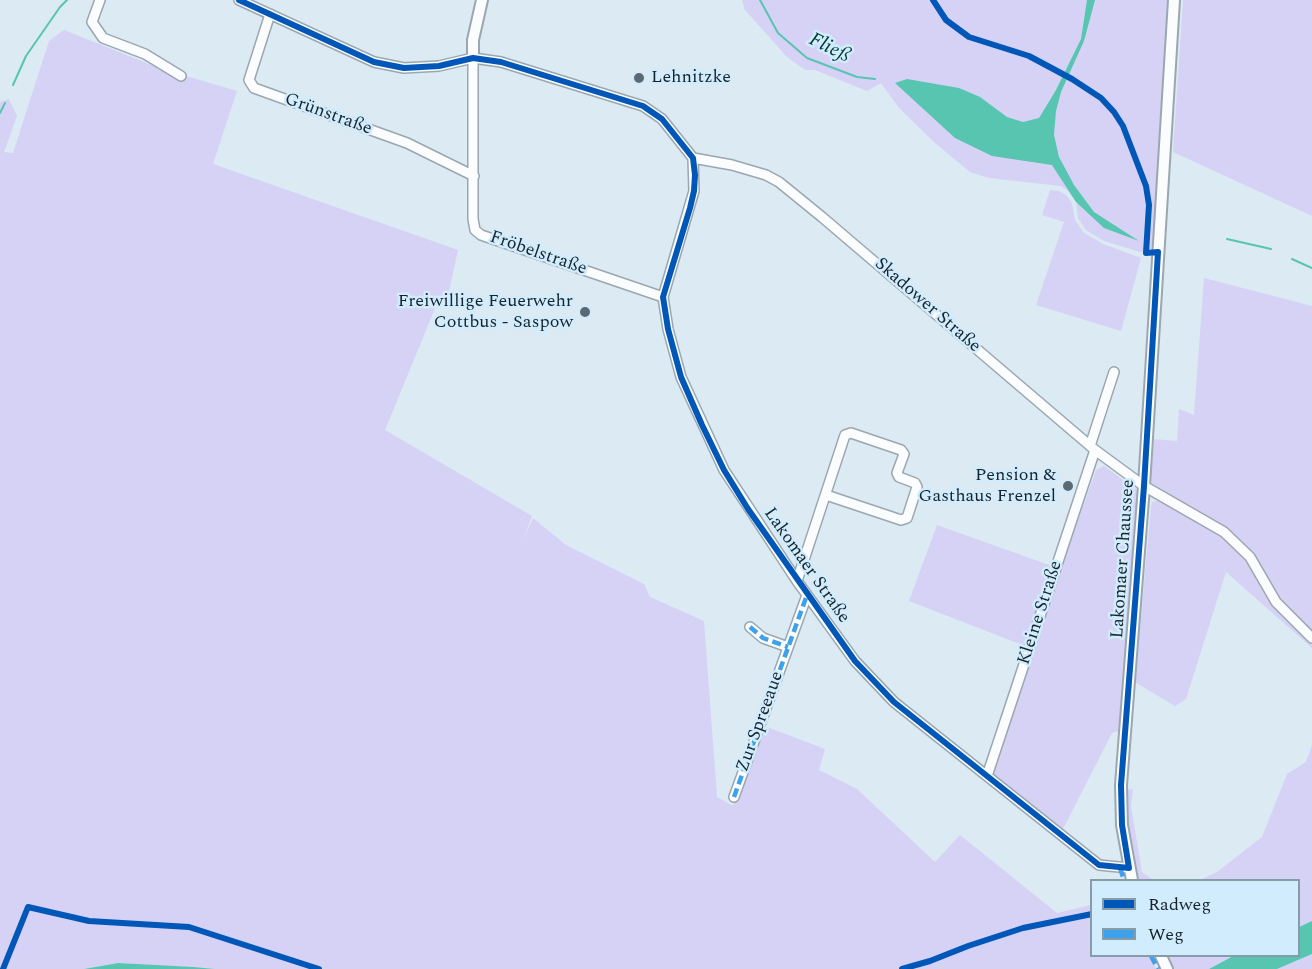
<!DOCTYPE html>
<meta charset="utf-8">
<style>
body{margin:0}
#map{position:relative;width:1312px;height:969px;overflow:hidden;background:#dbeaf3;font-family:Spectral,serif}
canvas{display:block}
.legend{position:absolute;left:1090px;top:879px;width:210px;height:78px;box-sizing:border-box;background:#d1ecfd;border:2px solid #879ca9;margin:0;padding:8px 10px;list-style:none;font-size:18px;color:#18242c}
.legend li{display:flex;align-items:center;gap:12px;height:30px}
.legend b{width:30px;border:2px solid #879ca9}
</style>
<div id="map">
<canvas width="1312" height="969"></canvas>
<ul class="legend">
<li><b style="height:8px;background:#0057b8"></b>Radweg</li>
<li><b style="height:8px;background:#3da2eb"></b>Weg</li>
</ul>
</div>
<script>
const ctx = document.querySelector('canvas').getContext('2d');
ctx.lineJoin = 'round';
function fill(path, color) { ctx.fillStyle = color; ctx.fill(path, 'evenodd'); }
const shape = rows => new Path2D(rows.map(r => 'M' + r).join(''));
function strokePath(path, color, width, dash) { ctx.strokeStyle = color; ctx.lineWidth = width; ctx.lineCap = dash ? 'butt' : 'round'; ctx.setLineDash(dash || []); ctx.stroke(path); }
function label(font, color, halo, rows, align = 'center') {
  ctx.font = font + ' Spectral,serif'; ctx.lineWidth = 5; ctx.setLineDash([]); ctx.textBaseline = 'middle'; ctx.strokeStyle = halo; ctx.fillStyle = color; for (const [text, x, y, turn = 0] of rows) {
    ctx.save(); ctx.translate(x, y); ctx.rotate((+turn || 0) * Math.PI / 180); ctx.textAlign = isNaN(turn) ? turn : align; if (halo) ctx.strokeText(text, 0, 0); ctx.fillText(text, 0, 0); ctx.restore();
  }
}
fill(shape([
 [742,0,1169,0,1152,249,1140,252,1104,241,1086,230,1078,218,1076,202,1068,191,1061,186,989,178,970,172,935,143,899,108,881,83,867,91,815,70,805,70,787,57,745,10],
 [1183,0,1312,0,1312,216,1173,152],
 [64,30,159,68,237,91,213,164,458,250,446,305,436,306,385,430,532,516,523,540,533,518,566,545,644,584,650,597,704,621,717,797,733,806,762,725,825,749,819,770,857,789,935,862,960,835,1057,913,1091,905,1092,956,1149,956,1156,969,215,969,118,963,84,969,0,969,0,102,9,99,17,116,4,152,13,153,49,41],
 [1050,190,1059,191,1067,196,1072,203,1075,220,1084,233,1103,244,1141,258,1121,331,1036,305,1064,222,1042,215],
 [1204,278,1312,306,1312,648,1226,572,1186,699,1175,706,1135,682,1151,507,1152,502,1162,500,1165,491,1148,481,1153,439,1177,441,1179,409,1194,415],
 [1104,466,1141,493,1122,730,1112,733,1062,831,984,770,1025,646,909,601,937,525,1049,565,1057,578,1096,470],
 [1312,745,1312,921,1299,927,1298,880,1200,880,1217,872,1262,837,1287,774,1306,762],
 [1133,789,1131,806,1142,872,1153,880,1138,880,1135,871,1127,828,1125,790],
 [1312,954,1312,969,1277,969],
 [1168,956,1232,956,1209,969,1174,969]
]), '#d6d2f6');
fill(shape([
 [1087,0,1095,0,1084,41,1061,92,1056,111,1054,135,1059,157,1074,185,1094,212,1139,241,1104,228,1076,202,1052,165,992,156,955,138,895,83,907,79,959,88,980,97,1007,117,1023,122,1039,118,1056,90,1081,39],
 [1312,921,1312,954,1277,969,1209,969,1233,956,1298,956,1299,927],
 [118,963,193,967,215,969,84,969]
]), '#57c5b0');
strokePath(shape([
 [760,0,778,33,807,58,857,77,875,79],
 [13,85,26,56,60,7,67,0],
 [0,113,5,103],
 [1227,239,1271,249],
 [1292,259,1312,268]
]), '#57c5b0', 2);
const minor = shape([
 [100,0,92,22,103,38,145,54,181,76],
 [239,0,374,62,404,68,439,66,473,58,501,62,643,106,662,119,693,158],
 [270,14,249,80,254,88,407,143,474,176],
 [473,58,473,219,475,230,481,235,663,297],
 [693,158,694,191,663,297,668,329,681,377,724,470,797,581,855,661,894,702,1099,865,1129,868],
 [693,158,732,165,766,175,779,182,822,217,1095,450,1144,486,1224,532,1250,557,1276,602,1312,638],
 [1090,446,1114,372],
 [797,581,845,435,851,433,901,450,904,454,897,473,899,477,915,483,917,487,907,518,901,520,826,495],
 [750,627,763,638,788,647],
 [987,776,1095,450],
 [734,797,807,595]
]);
const tertiary = shape([
 [473,58,473,40,482,0],
 [1132,880,1122,825,1121,785,1144,486,1174,0],
 [1161,956,1167,969]
]);
strokePath(minor, '#9ba7af', 12);
strokePath(tertiary, '#9ba7af', 14);
strokePath(minor, '#fafcfd', 9);
strokePath(tertiary, '#fafcfd', 10);
strokePath(shape([
 [750,627,763,638,788,647],
 [734,797,807,595],
 [1120,868,1124,880],
 [1151,956,1158,969]
]), '#3da2eb', 4.5, [9, 4.5]);
strokePath(shape([
 [239,0,374,62,404,68,439,66,473,58,501,62,643,106,662,119,693,158,695,175,694,191,690,208,663,297,668,329,681,377,702,425,724,470,748,509,855,661,894,702,1099,865,1129,868,1122,825,1121,785,1144,486,1158,252,1146,253,1149,205,1146,186,1123,126,1114,112,1101,98,1072,79,1029,56,969,37,946,20,933,0],
 [3,969,28,907,89,921,189,927,319,969],
 [902,969,930,961,968,946,1023,928,1092,914]
]), '#0057b8', 6);
for (const [x, y, r, color] of [
 [639,78,6,"#5c6972"],
 [585,312,6,"#5c6972"],
 [1068,486,6,"#5c6972"]
]) { const dot = new Path2D(); dot.arc(x, y, r, 0, 2 * Math.PI); ctx.fillStyle = color; ctx.fill(dot); strokePath(dot, '#d1ecfd', 2); }
label('18px', '#18242c', '#d1ecfd', [
 ["Lehnitzke",651,78,"left"],
 ["Freiwillige Feuerwehr",573,302],
 ["Cottbus - Saspow",573,323],
 ["Pension &",1056,476],
 ["Gasthaus Frenzel",1056,497]
], 'right');
label('18px', '#18242c', '#d1ecfd', [
 ["Grünstraße",328,115,20],
 ["Fröbelstraße",538,254,19],
 ["Skadower Straße",927,306,41],
 ["Lakomaer Chaussee",1124,559,-86],
 ["Lakomaer Straße",806,566,55],
 ["Kleine Straße",1041,613,-72],
 ["Zur Spreeaue",761,722,-70]
]);
label('italic 20px', '#003d2f', '#d1ecfd', [
 ["Fließ",829,49,26]
]);
</script>
